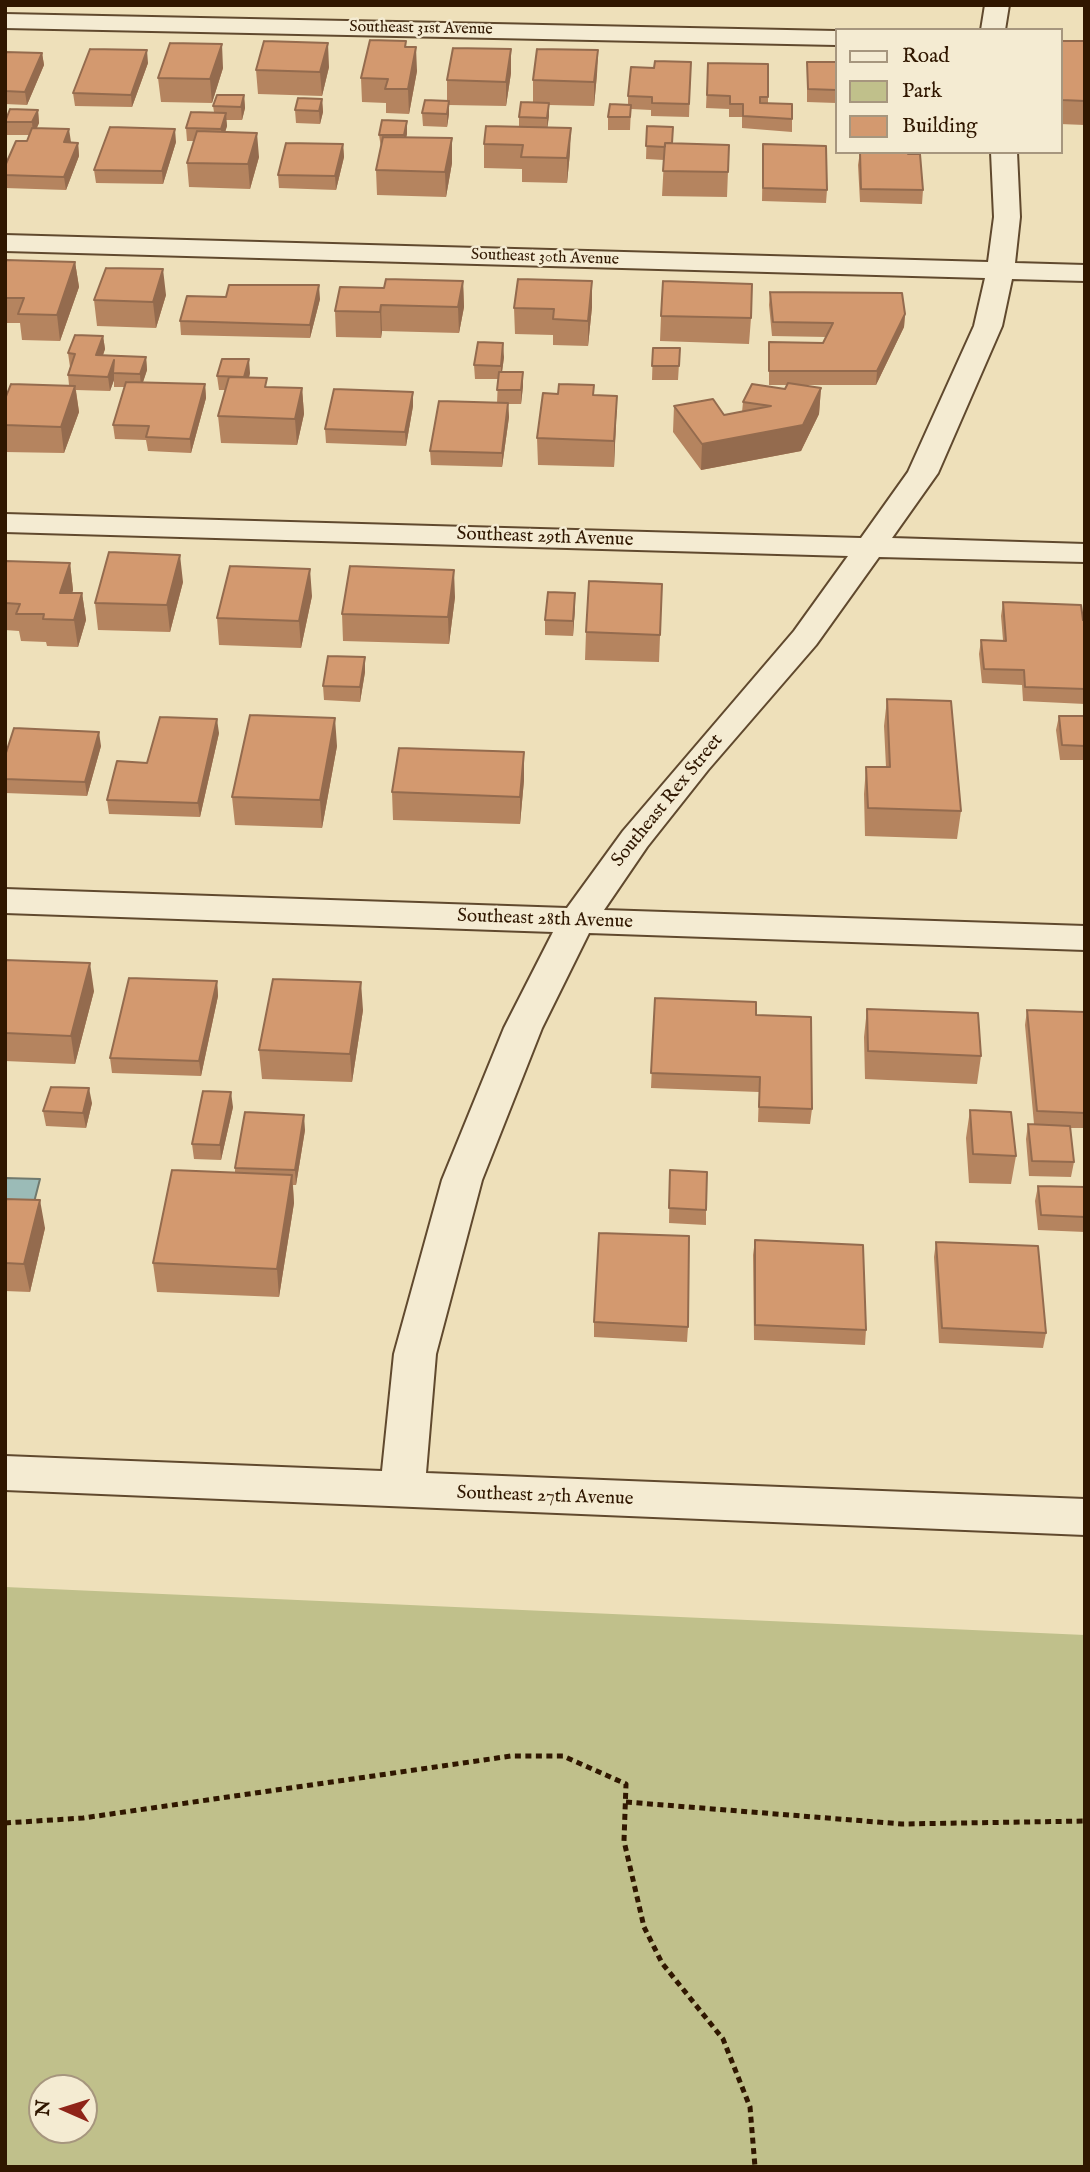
<!DOCTYPE html>
<style>
body{margin:0}
#map{position:relative;width:1090px;height:2172px;overflow:hidden;background:#eee0ba;font-family:"IM FELL English",serif}
canvas{display:block}
.frame{position:absolute;inset:0;border:7px solid #301700;pointer-events:none}
.legend{position:absolute;left:835px;top:28px;width:228px;height:126px;box-sizing:border-box;background:#f4ebd2;border:2px solid #a6967e;margin:0;padding:9px 12px;list-style:none;font-size:21px;color:#301700}
.legend li{display:flex;align-items:center;gap:14px;height:35px}
.legend b{width:35px;border:2px solid #a6967e}
.north{position:absolute;left:28px;top:2074px;width:70px;height:70px;box-sizing:border-box;background:#f4ebd2;border:2px solid #a6967e;border-radius:50%;rotate:273deg;font-size:19px;font-weight:700;line-height:28px;text-align:center;color:#301700}
.north::after{content:'';display:block;margin:auto;width:24px;height:32px;background:#8f2418;clip-path:polygon(50% 0,100% 100%,50% 72%,0 100%)}
</style>
<div id="map">
<canvas width="1090" height="2172"></canvas>
<div class="frame"></div>
<ul class="legend">
<li><b style="height:9px;background:#f4ebd2"></b>Road</li>
<li><b style="height:19px;background:#c0c08b"></b>Park</li>
<li><b style="height:19px;background:#d3996f"></b>Building</li>
</ul>
<div class="north">N</div>
</div>
<script>
const ctx = document.querySelector('canvas').getContext('2d');
ctx.lineJoin = 'round';
function fill(path, color) { ctx.fillStyle = color; ctx.fill(path, 'evenodd'); }
const shape = rows => new Path2D(rows.map(r => 'M' + r).join(''));
function strokePath(path, color, width, dash) { ctx.strokeStyle = color; ctx.lineWidth = width; ctx.lineCap = dash ? 'butt' : 'round'; ctx.setLineDash(dash || []); ctx.stroke(path); }
function label(font, color, halo, rows, align = 'center') {
  ctx.font = font + ' "IM FELL English",serif'; ctx.lineWidth = 5; ctx.setLineDash([]); ctx.textBaseline = 'middle'; ctx.strokeStyle = halo; ctx.fillStyle = color; for (const [text, x, y, turn = 0] of rows) {
    ctx.save(); ctx.translate(x, y); ctx.rotate((+turn || 0) * Math.PI / 180); ctx.textAlign = isNaN(turn) ? turn : align; if (halo) ctx.strokeText(text, 0, 0); ctx.fillText(text, 0, 0); ctx.restore();
  }
}
fill(shape([
 [5,1587,1085,1635,1085,2167,5,2167],
 [42,2088,84,2088,84,2130,42,2130]
]), '#c0c08b');
const water = shape([
 [5,1178,40,1179,31,1214,5,1213,5,1178]
]);
fill(water, '#9bbbb7');
strokePath(water, '#70796e', 2);
const minor = shape([
 [985,5,1009,5,1005,30,981,30,985,5],
 [5,14,836,31,836,45,5,28,5,14],
 [991,152,1017,152,1020,217,1015,263,1085,265,1085,281,1012,279,1002,326,938,473,892,538,1085,544,1085,562,879,557,816,645,708,770,647,847,604,910,1085,926,1085,950,589,933,542,1028,482,1180,436,1354,426,1473,1085,1499,1085,1535,5,1490,5,1456,382,1471,394,1354,442,1180,504,1028,553,932,5,913,5,889,567,908,623,831,794,631,848,556,5,532,5,514,861,538,908,472,974,326,985,278,5,251,5,235,988,262,994,217,991,152]
]);
strokePath(minor, '#60492e', 4);
strokePath(shape([
 [626,1802,902,1824,1085,1821],
 [5,1823,83,1818,511,1756,563,1756,626,1784,624,1841,644,1927,662,1963,723,2039,750,2107,755,2167]
]), '#301700', 5, [6, 4.5]);
fill(minor, '#f4ebd2');
fill(shape([
 [1060,41,1085,41,1085,125,1060,124],
 [406,47,417,71,409,114,386,113,386,103,362,102,361,78],
 [511,49,511,73,506,106,449,105,449,114,447,127,423,126,422,113,447,101,447,80],
 [598,50,597,74,594,106,549,105,549,116,547,127,570,152,567,183,522,182,522,169,484,168,484,144,519,127,519,117,533,102,533,80],
 [5,52,42,53,44,65,27,105,5,104],
 [691,62,689,117,651,116,651,110,631,109,630,130,608,130,608,117,628,105,628,96,654,68],
 [807,62,836,62,836,103,807,102],
 [148,63,132,107,75,106,73,93],
 [708,63,768,97,768,103,792,119,792,132,742,128,742,117,729,117,729,109,706,108],
 [329,67,322,96,258,94,256,70],
 [223,68,212,103,161,102,158,78],
 [244,95,245,108,242,120,226,120,227,126,225,132,259,157,250,189,189,187,187,163,194,141,187,141,186,128,214,112,213,106],
 [322,99,323,112,320,124,296,123,295,110],
 [38,110,39,123,37,128,71,142,78,143,79,156,66,190,5,188,5,166,27,141,29,135,6,135,5,119],
 [647,126,673,143,729,145,727,197,662,196,664,160,646,159],
 [407,134,406,137,452,163,446,197,377,195,376,170,381,148,379,135],
 [176,142,163,184,96,183,94,170],
 [343,144,344,157,336,190,279,188,278,175],
 [763,144,827,190,826,203,762,201],
 [860,152,908,152,923,190,922,204,860,202,858,165],
 [5,261,75,262,79,287,60,341,22,340,20,323,5,323],
 [463,281,464,307,459,333,382,331,381,338,336,337,335,311],
 [770,292,905,314,904,327,876,385,804,385,821,388,819,414,801,451,701,470,673,432,674,406,724,415,742,412,743,402,785,389,787,385,769,385,769,342,823,343,826,337,772,336,769,305],
 [166,295,156,328,97,326,94,300],
 [320,299,310,338,181,335,180,321],
 [592,307,588,346,553,345,553,335,515,334,514,308],
 [661,316,751,318,749,344,660,341],
 [103,336,105,349,103,355,146,357,147,370,143,382,205,384,206,398,191,453,148,451,146,440,115,439,113,425,125,387,114,387,114,380,110,391,76,390,79,412,64,453,5,452,5,399,69,385,68,375,70,367,68,353],
 [653,348,680,348,678,380,652,380],
 [504,357,502,372,523,372,523,386,521,404,508,404,509,417,502,467,431,465,430,451,497,403,498,379,475,379,474,365],
 [250,373,249,378,267,387,302,388,304,414,297,445,221,443,218,416,226,390,219,390,217,376],
 [413,392,413,406,406,446,326,443,325,429],
 [594,395,617,396,614,467,538,465,537,438],
 [5,561,70,563,73,590,72,593,82,593,86,620,78,647,47,646,46,642,21,641,19,631,5,630],
 [183,582,170,632,98,630,95,603],
 [662,584,659,662,585,660,586,632],
 [312,596,301,648,219,645,217,618],
 [455,597,449,644,343,641,342,614],
 [1003,602,1085,620,1085,704,1023,701,1022,685,982,683,979,654,981,640,1003,640,1001,616],
 [575,607,573,636,545,635,545,620],
 [365,657,365,672,360,702,324,700,323,686],
 [887,699,961,811,957,839,865,836,864,794,866,767,886,767,884,726],
 [1059,716,1085,716,1085,760,1060,760,1056,730],
 [219,733,200,817,109,814,107,800,147,763],
 [101,746,87,796,5,793,5,756],
 [337,746,322,828,235,825,232,797],
 [524,780,520,824,393,820,392,792],
 [5,960,94,991,75,1064,5,1061],
 [217,981,218,996,201,1076,112,1073,110,1058],
 [655,998,756,1015,812,1109,810,1124,758,1122,759,1092,651,1088],
 [867,1009,981,1056,977,1084,865,1079,864,1037],
 [363,1010,352,1082,262,1079,259,1050],
 [1027,1010,1085,1012,1085,1128,1070,1128,1074,1162,1071,1177,1029,1176,1026,1139,1028,1124,1034,1124,1025,1025],
 [92,1103,86,1128,46,1126,43,1111],
 [233,1107,221,1160,194,1159,192,1144],
 [970,1110,1016,1156,1011,1184,969,1183,966,1138],
 [305,1130,296,1185,293,1185,294,1203,279,1297,157,1292,153,1263,235,1173,235,1168],
 [670,1170,706,1210,706,1225,669,1223],
 [1038,1186,1085,1187,1085,1232,1038,1230,1035,1201],
 [5,1199,45,1228,30,1292,5,1291],
 [755,1240,866,1330,865,1345,754,1340,753,1255],
 [936,1242,1046,1333,1043,1348,939,1343,934,1257],
 [594,1322,688,1327,687,1342,594,1337]
]), '#b5845f');
fill(shape([
 [328,43,329,67,322,96,320,72],
 [222,44,223,68,212,103,210,79],
 [416,47,417,71,409,114,408,89],
 [511,49,511,73,506,106,506,82],
 [147,50,148,63,132,107,131,95],
 [598,50,597,74,594,106,594,82],
 [42,53,44,65,27,105,25,92],
 [244,95,245,108,242,120,241,107],
 [322,99,323,112,320,124,319,111],
 [449,101,449,114,447,127,447,114],
 [549,103,549,116,547,131,547,118],
 [38,110,39,123,33,135,32,122],
 [226,113,227,126,222,142,221,129],
 [407,121,407,134,404,148,404,135],
 [571,128,570,152,567,183,567,158],
 [69,129,71,142,64,142],
 [175,129,176,142,163,184,162,171],
 [257,133,259,157,250,189,248,164],
 [452,138,452,163,446,197,445,172],
 [78,143,79,156,66,190,64,177],
 [343,144,344,157,336,190,335,176],
 [75,262,79,287,60,341,57,315],
 [163,269,166,295,156,328,153,302],
 [463,281,464,307,459,333,458,307],
 [592,281,592,307,588,346,588,321],
 [319,285,320,299,310,338,310,325],
 [381,305,382,331,381,338,380,312],
 [905,314,904,327,876,385,877,371],
 [103,336,105,349,98,369,96,355],
 [503,343,504,357,501,379,501,366],
 [146,357,147,370,141,388,140,374],
 [249,359,250,373,245,391,244,377],
 [114,360,114,380,110,391,108,377],
 [523,372,523,386,521,404,521,390],
 [205,384,206,398,191,453,190,439],
 [75,386,79,412,64,453,61,427],
 [302,388,304,414,297,445,295,419],
 [821,388,819,414,801,451,701,470,702,444],
 [413,392,413,406,406,446,405,432],
 [617,396,616,422,614,467,614,441],
 [508,403,509,417,502,467,502,453],
 [180,555,183,582,170,632,167,605],
 [70,563,73,590,64,620,60,593],
 [310,569,312,596,301,648,299,621],
 [454,570,455,597,449,644,448,617],
 [82,593,86,620,78,647,74,620],
 [575,593,575,607,573,636,573,621],
 [365,657,365,672,360,702,360,687],
 [335,718,337,746,322,828,320,800],
 [217,719,219,733,200,817,198,803],
 [99,732,101,746,87,796,85,782],
 [524,752,524,780,520,824,520,797],
 [90,963,94,991,75,1064,71,1036],
 [217,981,218,996,201,1076,199,1061],
 [361,982,363,1010,352,1082,350,1054],
 [89,1088,92,1103,86,1128,83,1113],
 [231,1092,233,1107,221,1160,220,1145],
 [304,1115,305,1130,296,1185,295,1170],
 [292,1175,294,1203,279,1297,277,1269],
 [40,1200,45,1228,30,1292,24,1264]
]), '#946b4e');
const building = shape([
 [370,40,406,41,405,47,416,47,408,89,385,89,388,79,361,78,370,40],
 [264,41,328,43,320,72,256,70,264,41],
 [1060,41,1085,41,1085,101,1062,100,1060,81,1060,41],
 [170,43,222,44,210,79,158,78,170,43],
 [453,48,511,49,506,82,447,80,453,48],
 [90,49,147,50,131,95,73,93,90,49],
 [537,49,598,50,594,82,533,80,537,49],
 [5,52,42,53,25,92,5,91,5,52],
 [655,61,691,62,689,104,652,103,652,97,628,96,631,67,654,68,655,61],
 [807,62,836,62,836,90,808,89,807,62],
 [708,63,768,64,768,97,760,97,760,103,792,104,792,119,743,116,743,104,730,104,730,96,707,95,708,63],
 [217,95,244,95,241,107,213,106,217,95],
 [298,98,322,99,319,111,295,110,298,98],
 [425,100,449,101,447,114,422,113,425,100],
 [521,102,549,103,547,118,519,117,521,102],
 [610,104,631,105,630,117,608,117,610,104],
 [10,109,38,110,32,122,5,122,10,109],
 [191,112,226,113,221,129,186,128,191,112],
 [382,120,407,121,404,135,379,135,382,120],
 [486,126,571,128,567,158,521,157,523,145,484,144,486,126],
 [647,126,673,127,672,143,665,143,665,147,646,146,647,126],
 [110,127,175,129,162,171,94,170,110,127],
 [32,128,69,129,64,142,78,143,64,177,5,175,5,166,16,141,27,141,32,128],
 [197,131,257,133,248,164,187,163,197,131],
 [383,137,452,138,445,172,376,170,383,137],
 [286,143,343,144,335,176,278,175,286,143],
 [665,143,729,145,728,172,663,171,665,143],
 [763,144,826,146,827,190,763,188,763,144],
 [860,152,908,152,908,154,920,154,923,190,861,189,860,152],
 [6,260,75,262,57,315,18,314,24,298,5,298,6,260],
 [106,268,163,269,153,302,94,300,106,268],
 [386,279,463,281,458,307,381,305,380,312,335,311,340,287,384,288,386,279],
 [518,279,592,281,588,321,553,319,554,309,514,308,518,279],
 [663,281,752,284,751,318,661,316,663,281],
 [229,285,319,285,310,325,180,321,187,296,226,297,229,285],
 [770,292,902,293,905,314,877,371,769,371,769,342,823,343,833,323,773,322,770,292],
 [75,335,103,336,96,355,146,357,140,374,113,373,114,360,108,377,68,375,75,354,68,353,75,335],
 [478,342,503,343,501,366,474,365,478,342],
 [653,348,680,348,679,366,652,366,653,348],
 [222,359,249,359,244,377,217,376,222,359],
 [499,372,523,372,521,390,497,390,499,372],
 [229,377,267,378,265,387,302,388,295,419,218,416,229,377],
 [126,382,205,384,190,439,146,437,149,426,113,425,126,382],
 [788,383,821,388,803,425,702,444,674,406,713,399,724,415,771,406,743,402,752,384,785,389,788,383],
 [11,384,75,386,61,427,5,425,5,399,11,384],
 [559,384,594,385,593,395,617,396,614,441,537,438,543,393,558,394,559,384],
 [334,389,413,392,405,432,325,429,334,389],
 [439,401,508,403,502,453,430,451,439,401],
 [109,552,180,555,167,605,95,603,109,552],
 [5,561,70,563,60,593,82,593,74,620,43,619,44,614,16,614,20,604,5,603,5,561],
 [230,566,310,569,299,621,217,618,230,566],
 [350,566,454,570,448,617,342,614,350,566],
 [589,581,662,584,660,635,586,632,589,581],
 [548,592,575,593,573,621,545,620,548,592],
 [1003,602,1081,605,1083,620,1085,620,1085,689,1025,687,1024,670,984,669,981,640,1006,641,1003,602],
 [328,656,365,657,360,687,323,686,328,656],
 [887,699,951,701,961,811,868,808,866,767,890,767,887,699],
 [250,715,335,718,320,800,232,797,250,715],
 [1059,716,1085,716,1085,746,1062,745,1059,716],
 [160,717,217,719,198,803,107,800,117,761,147,763,160,717],
 [14,728,99,732,85,782,5,779,5,756,14,728],
 [399,748,524,752,520,797,392,792,399,748],
 [5,960,90,963,71,1036,5,1033,5,960],
 [129,978,217,981,199,1061,110,1058,129,978],
 [273,979,361,982,350,1054,259,1050,273,979],
 [655,998,756,1002,756,1015,811,1017,812,1109,759,1107,760,1077,651,1073,655,998],
 [867,1009,978,1013,981,1056,868,1051,867,1009],
 [1027,1010,1085,1012,1085,1113,1037,1111,1027,1010],
 [51,1087,89,1088,83,1113,43,1111,51,1087],
 [203,1091,231,1092,220,1145,192,1144,203,1091],
 [970,1110,1011,1112,1016,1156,973,1154,970,1110],
 [245,1112,304,1115,295,1170,235,1168,245,1112],
 [1028,1124,1070,1126,1074,1162,1032,1161,1028,1124],
 [172,1170,292,1175,277,1269,153,1263,172,1170],
 [670,1170,707,1172,706,1210,669,1208,670,1170],
 [1038,1186,1085,1187,1085,1217,1041,1215,1038,1186],
 [5,1199,40,1200,24,1264,5,1263,5,1199],
 [599,1233,689,1236,688,1327,594,1322,599,1233],
 [755,1240,863,1245,866,1330,755,1325,755,1240],
 [936,1242,1038,1246,1046,1333,942,1328,936,1242]
]);
fill(building, '#d3996f');
strokePath(building, '#946b4e', 2);
label('16px', '#301700', '#f4ebd2', [
 ["Southeast 31st Avenue",421,29,1],
 ["Southeast 30th Avenue",545,258,2]
]);
label('19px', '#301700', '#f4ebd2', [
 ["Southeast 29th Avenue",545,538,2],
 ["Southeast Rex Street",668,801,-51],
 ["Southeast 28th Avenue",545,920,2],
 ["Southeast 27th Avenue",545,1497,2]
]);
</script>
